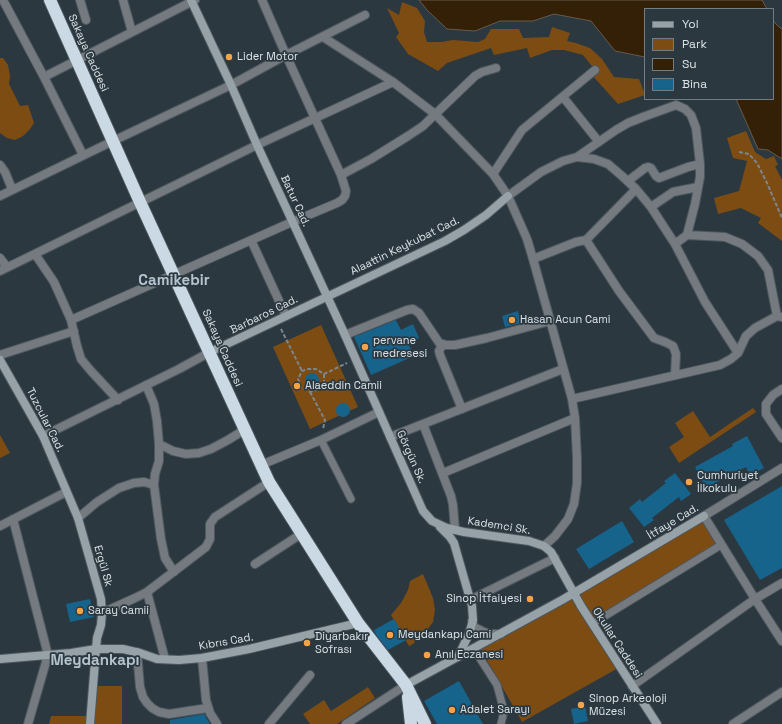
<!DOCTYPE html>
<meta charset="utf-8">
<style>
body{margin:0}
#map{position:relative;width:782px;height:724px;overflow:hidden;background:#2c3840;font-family:"Space Grotesk",sans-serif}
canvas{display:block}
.legend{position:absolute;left:644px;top:8px;width:130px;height:92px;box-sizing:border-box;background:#2c3840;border:1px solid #727c83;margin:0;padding:5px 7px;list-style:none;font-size:12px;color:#dbe3e8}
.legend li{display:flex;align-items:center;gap:8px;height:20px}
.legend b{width:20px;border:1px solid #727c83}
</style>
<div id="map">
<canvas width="782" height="724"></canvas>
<ul class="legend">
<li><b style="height:5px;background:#97a1a8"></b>Yol</li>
<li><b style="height:11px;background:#7c4c13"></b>Park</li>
<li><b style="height:11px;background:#341f07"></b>Su</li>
<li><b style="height:11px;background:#16638c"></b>Bina</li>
</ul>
</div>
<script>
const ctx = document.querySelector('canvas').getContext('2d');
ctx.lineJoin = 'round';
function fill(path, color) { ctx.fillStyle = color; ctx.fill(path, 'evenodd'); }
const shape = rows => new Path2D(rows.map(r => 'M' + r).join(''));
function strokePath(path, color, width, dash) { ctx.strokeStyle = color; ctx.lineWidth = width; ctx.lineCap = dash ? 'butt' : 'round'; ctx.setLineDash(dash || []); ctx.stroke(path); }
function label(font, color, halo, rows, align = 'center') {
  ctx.font = font + ' "Space Grotesk",sans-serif'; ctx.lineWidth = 3.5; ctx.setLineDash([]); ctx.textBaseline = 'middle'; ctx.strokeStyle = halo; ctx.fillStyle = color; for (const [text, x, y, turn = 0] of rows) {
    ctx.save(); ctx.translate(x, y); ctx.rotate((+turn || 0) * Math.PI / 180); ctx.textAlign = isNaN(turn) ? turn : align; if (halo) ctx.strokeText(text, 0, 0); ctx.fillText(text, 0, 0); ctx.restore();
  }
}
fill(shape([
 [402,2,417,8,425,21,424,32,427,42,442,42,453,40,478,42,485,39,491,29,519,29,523,38,549,37,552,27,570,33,567,41,576,43,590,48,602,59,614,77,639,79,645,95,618,104,591,74,595,70,583,55,564,50,552,50,530,58,527,48,494,55,491,48,447,63,438,71,408,54,396,37,399,33,387,8,399,15],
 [0,58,3,58,8,65,10,76,9,84,20,106,28,105,34,123,30,129,23,136,15,140,7,138,0,133],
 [746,131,755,152,766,159,774,156,778,165,775,166,782,180,782,241,758,223,761,218,741,208,718,214,714,198,739,191,747,161,733,158,727,138],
 [321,325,358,407,310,429,273,347],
 [753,408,756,412,679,463,669,447,684,437,675,423,693,411,710,437],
 [0,435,10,453,0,458],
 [704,516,721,545,593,624,620,667,522,722,479,646],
 [423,574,433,598,435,610,433,622,427,630,413,644,409,646,391,615,401,603,408,590,410,581],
 [94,686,122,686,122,724,49,724,51,716,91,716],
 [368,687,375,698,337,724,310,724,303,714,324,700,331,711]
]), '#7c4c13');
const water = shape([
 [419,0,762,0,767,9,645,9,645,57,615,51,591,21,554,14,533,21,500,21,475,31,447,29,428,11,419,0],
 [773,20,775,23,780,28,782,28,782,159,768,150,758,149,736,99,773,99,773,20]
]);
fill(water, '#341f07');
strokePath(water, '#665a4a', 1);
fill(shape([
 [518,311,521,323,505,327,502,316],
 [396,320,401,330,413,324,419,338,408,343,414,356,371,375,354,337],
 '305 380a7 7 0 1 1 14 0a7 7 0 1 1-14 0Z',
 '336 410a7 7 0 1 1 14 0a7 7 0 1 1-14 0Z',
 [747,436,764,468,750,475,746,467,706,488,695,467,733,446,732,444],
 [675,473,691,494,681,501,679,497,652,518,654,520,644,527,629,508,640,499,642,502,666,483,664,481],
 [782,486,782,568,760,580,724,520],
 [622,521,634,542,589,569,576,549],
 [90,599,94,617,70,622,66,604],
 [394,619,406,640,388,650,377,636,374,630],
 [459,681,483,724,437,724,424,701],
 [585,706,588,721,574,724,571,709],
 [204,714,210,724,170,724,170,720]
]), '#16638c');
const lane = shape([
 [321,440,351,499],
 [592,624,721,545],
 [474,649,497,685,504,711,501,724]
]);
const street = shape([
 [3,0,44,77,83,155],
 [80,0,86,20],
 [123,0,132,32],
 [323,37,393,82,435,114,493,174,508,196,527,239,533,259,572,399,575,418,577,458,577,483,574,504,568,519,555,536,544,546],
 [44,77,195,0],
 [563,97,599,142],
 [577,157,594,159,608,164,622,176,636,189,651,207,675,244,705,302,738,353],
 [0,165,5,172,12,189],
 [493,174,522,130,595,70],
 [341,175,371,159,408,136,423,126,475,76,482,72,496,68],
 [628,181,645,168,648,167,651,168,656,176,659,178,688,167,700,164],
 [0,196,113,141,231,85,286,55,365,15],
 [508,196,541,172,563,161,577,157,616,130,628,123,643,117,676,105,685,109,691,115,696,128,700,164,700,177,695,204,687,235],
 [651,207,673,192,698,187],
 [251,240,286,316],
 [586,240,619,291,654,338,665,342,673,346,676,354,675,375],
 [586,240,636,189],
 [675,244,687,235,725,237,742,244,758,256,768,270,777,316],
 [35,254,54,282,71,320,77,346,81,359,91,371,118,400],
 [0,258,7,267],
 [533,259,576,242,586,240],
 [0,271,257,145,393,82],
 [71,320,292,222,337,203,342,200,345,196,346,191,341,175,286,55,262,0],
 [345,335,407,310,413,309,419,313,440,344,447,345,455,345,487,338,550,321],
 [443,344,439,351,440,355,462,409],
 [0,355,74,331],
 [146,385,154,404,157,421,159,444,159,461,155,474,154,485,161,539,165,558,174,572],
 [782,389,773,395,766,404,766,414,782,438],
 [572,399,720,365,731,359,738,353,746,336,755,328,777,316,782,317],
 [423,424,451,496,453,505,455,530],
 [43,436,179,369,210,352],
 [390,437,563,369],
 [159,444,173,451,186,454,199,453,211,449,228,440,244,430],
 [261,465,321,440,379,412],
 [782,468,704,516,755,599,782,641],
 [443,473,575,418],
 [78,518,97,502,119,488,134,483,144,482,154,485],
 [13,519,48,655,28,724],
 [0,526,66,492],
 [255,564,301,534],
 [147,592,165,659],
 [470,600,555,558],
 [102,613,135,598,147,592,206,547,210,539,210,524,215,517,269,482],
 [472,621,474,627,484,632,490,634,501,634],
 [137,652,140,687,143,697,147,703,152,708,159,712,169,714,208,708],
 [202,658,206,700,210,713,217,724],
 [632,686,755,599,782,583],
 [269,724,310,675],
 [346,724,406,685],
 [733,724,782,692]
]);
const secondary = shape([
 [191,0,231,85,257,145,345,335,423,511,432,521,447,528,464,532,529,541,544,546,551,552,581,606,657,724],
 [210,352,445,241,464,230,486,215,508,196],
 [0,360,43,436,78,518,101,599,102,613,101,625,97,638,96,649,90,724],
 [440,527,450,537,454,543,472,606,473,620,469,634,458,657],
 [0,659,71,653,96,649,123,649,140,653,157,659,179,660,202,658,249,649,358,623],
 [406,685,562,600,704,516]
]);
const highway = shape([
 [50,0,140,202,269,482,358,623,406,685,425,724],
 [408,697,411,724]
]);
strokePath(lane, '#4c575e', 9);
strokePath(street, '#4c575e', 10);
strokePath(secondary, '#4c575e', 10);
strokePath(highway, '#4c575e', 14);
strokePath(shape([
 [739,152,749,154,757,163,767,183,782,218],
 [281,329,302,371],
 [324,374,324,385,316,390,310,392,301,387,298,379,302,371,308,369,316,369,324,374,347,363],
 [310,392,325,420,323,429]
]), '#7c868d', 2, [4, 2]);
strokePath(lane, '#747a7f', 7);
strokePath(street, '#747a7f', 8);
strokePath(secondary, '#97a1a8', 8);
strokePath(highway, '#cad9e4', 12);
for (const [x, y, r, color] of [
 [229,57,4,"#f6a247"],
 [512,320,4,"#f6a247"],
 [365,347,4,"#f6a247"],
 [297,386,4,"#f6a247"],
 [689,482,4,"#f6a247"],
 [530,599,4,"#f6a247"],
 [80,611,4,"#f6a247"],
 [390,635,4,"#f6a247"],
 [307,643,4,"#f6a247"],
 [427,655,4,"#f6a247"],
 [581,705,4,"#f6a247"],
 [452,710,4,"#f6a247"]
]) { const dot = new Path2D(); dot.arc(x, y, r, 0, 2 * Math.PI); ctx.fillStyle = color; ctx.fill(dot); strokePath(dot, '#2c3840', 1.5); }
label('11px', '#dbe3e8', '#2c3840', [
 ["Sakaya Caddesi",88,53,66],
 ["Batur Cad.",295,201,65],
 ["Alaattin Keykubat Cad.",405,246,-26],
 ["Barbaros Cad.",264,315,-26],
 ["Sakaya Caddesi",222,348,66],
 ["Tuzcular Cad.",45,420,63],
 ["Görgün Sk.",411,457,66],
 ["İtfaye Cad.",673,522,-31],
 ["Kademci Sk.",499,526,9],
 ["Ergül Sk",103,566,74],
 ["Kıbrıs Cad.",226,642,-10],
 ["Okullar Caddesi",617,643,57]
]);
label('11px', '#dbe3e8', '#2c3840', [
 ["Lider Motor",237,57],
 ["Hasan Acun Cami",520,320],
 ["pervane",373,341],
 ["medresesi",373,354],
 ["Alaeddin Camii",305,386],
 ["Cumhuriyet",697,476],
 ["İlkokulu",697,489],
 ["Sinop İtfaiyesi",522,599,"right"],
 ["Saray Camii",88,611],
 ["Meydankapı Cami",398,635],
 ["Diyarbakır",315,637],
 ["Sofrası",315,650],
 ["Anıl Eczanesi",435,655],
 ["Sinop Arkeoloji",589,699],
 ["Müzesi",589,712],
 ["Adalet Sarayı",460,710]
], 'left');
label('bold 15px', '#b4c3cd', '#2c3840', [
 ["Camikebir",174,281],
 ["Meydankapı",95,661]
]);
</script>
